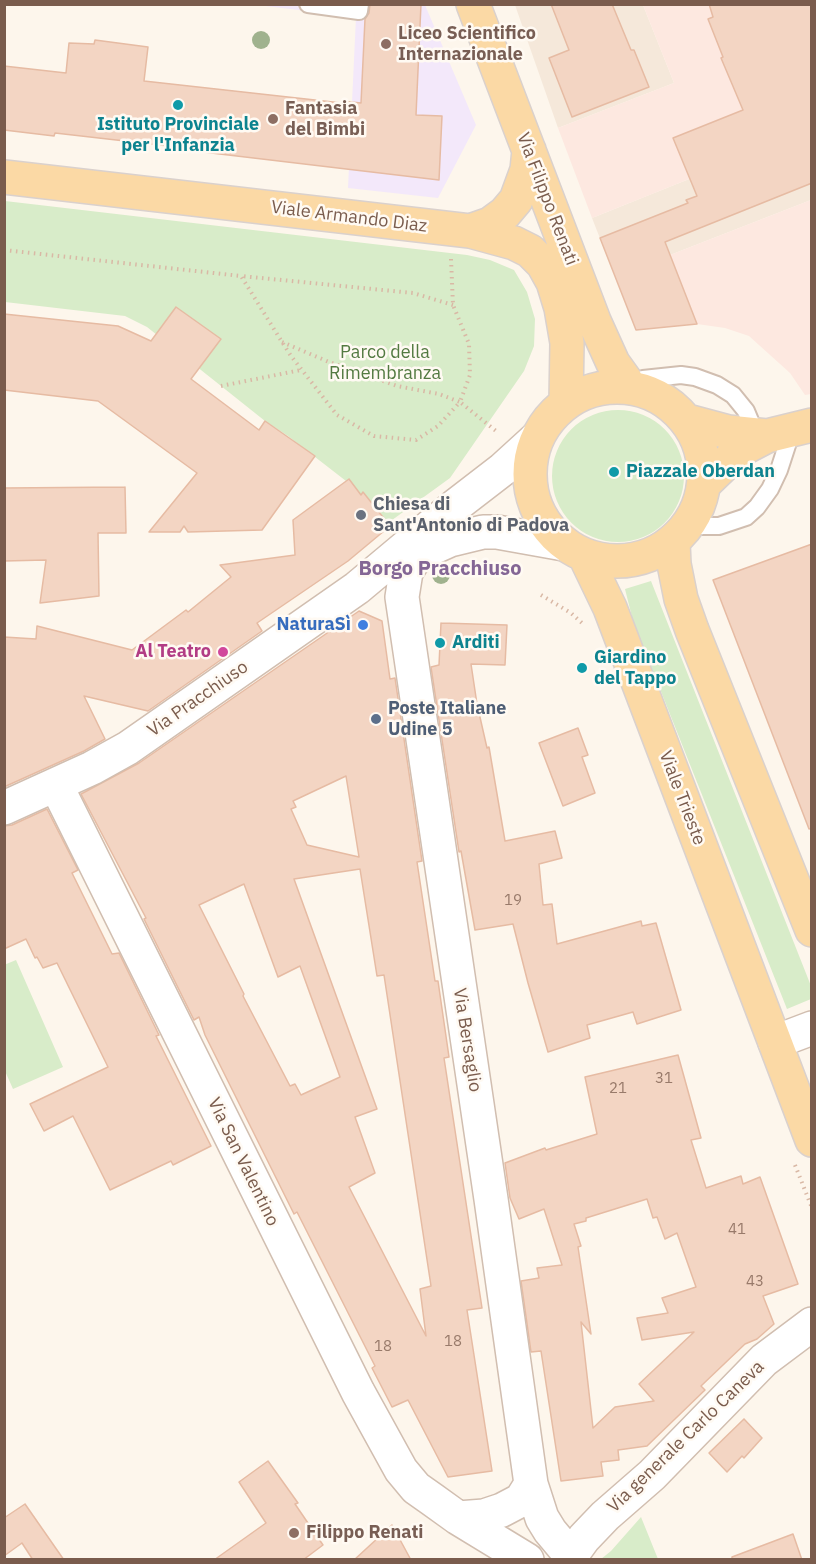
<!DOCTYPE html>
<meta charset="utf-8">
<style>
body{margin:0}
#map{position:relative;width:816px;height:1564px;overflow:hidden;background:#fdf6ec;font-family:"IBM Plex Sans",sans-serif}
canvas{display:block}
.frame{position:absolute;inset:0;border:6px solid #7a5c4d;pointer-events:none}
</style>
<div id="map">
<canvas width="816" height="1564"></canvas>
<div class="frame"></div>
</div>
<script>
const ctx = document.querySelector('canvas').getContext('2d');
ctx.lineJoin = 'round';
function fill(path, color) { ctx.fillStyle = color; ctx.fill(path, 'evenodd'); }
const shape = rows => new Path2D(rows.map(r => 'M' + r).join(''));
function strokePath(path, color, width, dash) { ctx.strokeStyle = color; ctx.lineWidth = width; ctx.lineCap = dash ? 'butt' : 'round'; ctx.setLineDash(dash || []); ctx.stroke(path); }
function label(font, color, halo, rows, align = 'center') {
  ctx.font = font + ' "IBM Plex Sans",sans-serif'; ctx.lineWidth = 5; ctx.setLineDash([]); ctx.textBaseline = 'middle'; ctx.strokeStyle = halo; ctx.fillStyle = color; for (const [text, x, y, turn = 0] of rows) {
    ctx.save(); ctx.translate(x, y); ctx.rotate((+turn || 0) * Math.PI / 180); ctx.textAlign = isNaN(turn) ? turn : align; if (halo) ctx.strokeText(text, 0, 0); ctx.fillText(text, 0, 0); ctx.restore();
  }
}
fill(shape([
 [515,5,643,5,674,83,558,128],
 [811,130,811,200,670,255,697,324,636,330,592,218]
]), '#f5e8da');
fill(shape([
 [643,5,811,5,811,130,592,218,558,128,674,83],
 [811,200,811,394,805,395,790,373,749,336,725,328,697,324,670,255]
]), '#fde8e0');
fill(shape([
 [257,5,425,5,476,125,438,198,348,188,356,17]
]), '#f3e8fa');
fill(shape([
 [5,201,467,255,490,260,514,270,527,292,535,319,534,346,524,371,450,478,388,523,364,493,361,495,349,480,346,481,288,436,265,421,147,327,125,316,5,302],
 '552 476a66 66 0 1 1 132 0a66 66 0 1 1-132 0Z',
 [651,581,811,986,811,999,787,1009,633,621,625,589],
 [16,960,63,1067,13,1089,5,1071,4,965],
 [641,1517,658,1559,601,1559,611,1551]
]), '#d8ecc9');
const building = shape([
 [370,4,421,4,416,115,442,116,439,180,186,150,186,148,55,133,54,136,4,130,4,66,66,73,69,43,94,44,95,40,148,47,144,81,342,103,342,101,361,103,365,19,369,13,370,4],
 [551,4,612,4,631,50,634,50,649,87,572,117,549,58,569,50,551,4],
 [709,4,812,4,812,183,665,242,697,324,636,330,600,238,688,203,686,200,697,196,673,138,743,110,721,58,723,57,708,19,713,17,709,4],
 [176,307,221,339,191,379,259,430,265,421,315,456,262,530,188,532,184,526,180,532,149,532,197,473,98,401,4,390,4,314,118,326,151,341,176,307],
 [349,479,361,495,363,492,390,526,348,561,257,623,262,631,148,711,84,696,105,739,84,751,4,787,4,637,36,639,37,626,132,650,186,610,188,612,231,577,220,565,295,555,293,520,349,479],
 [125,487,126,533,98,533,99,596,40,603,46,560,4,561,4,488,125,487],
 [812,544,812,828,809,829,713,580,812,544],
 [359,611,382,621,390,679,395,678,422,861,417,862,435,981,438,981,449,1057,444,1058,482,1308,467,1310,492,1471,448,1477,408,1400,392,1407,372,1368,375,1366,297,1212,294,1214,205,1035,199,1017,194,1020,144,919,146,918,81,794,139,763,359,611],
 [346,776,359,857,307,845,291,809,296,807,293,801,346,776],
 [360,869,377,976,384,975,431,1286,420,1289,426,1336,349,1187,375,1173,355,1117,377,1109,294,879,360,869],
 [244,884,278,977,300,966,340,1077,301,1095,295,1084,290,1086,243,996,244,994,199,905,244,884],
 [441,623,507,625,505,665,471,664,477,704,487,748,489,747,505,841,555,831,562,858,539,864,543,905,552,904,557,944,641,921,642,926,656,923,681,1010,637,1024,633,1012,587,1025,590,1038,548,1052,528,983,513,924,475,930,461,851,459,852,431,667,439,665,441,623],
 [578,728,588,755,582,757,595,793,563,806,539,743,578,728],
 [47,809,78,870,72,873,112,954,119,953,159,1035,156,1036,211,1146,173,1165,171,1161,110,1190,73,1116,44,1131,30,1104,108,1067,57,963,43,968,37,957,35,958,26,939,4,949,4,826,12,825,47,809],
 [678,1055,701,1138,691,1140,706,1188,741,1176,743,1184,760,1177,798,1284,763,1296,774,1324,757,1339,745,1344,701,1386,705,1390,647,1446,618,1450,619,1460,601,1462,603,1476,561,1481,541,1351,531,1352,521,1281,539,1278,537,1268,562,1265,544,1209,519,1219,510,1198,505,1163,545,1148,546,1150,597,1134,585,1077,678,1055],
 [647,1199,653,1218,657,1217,665,1239,677,1233,696,1287,662,1298,668,1313,637,1318,642,1340,694,1332,639,1384,654,1401,615,1407,593,1428,581,1322,591,1334,578,1247,581,1246,574,1224,586,1221,586,1218,647,1199],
 [744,1419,762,1438,744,1458,742,1456,727,1472,709,1453,744,1419],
 [268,1461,298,1503,295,1504,323,1545,303,1560,214,1560,266,1523,239,1482,268,1461],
 [25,1504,64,1560,33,1560,22,1543,4,1556,4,1518,25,1504],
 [392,1525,411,1560,354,1560,392,1525],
 [793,1534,802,1560,732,1560,732,1557,793,1534]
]);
fill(building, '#f3d5c3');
strokePath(building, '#e6bba3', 1.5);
const lane = shape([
 [308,4,359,11,360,4],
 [631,388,643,379,681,375,695,377,717,385,733,395,746,411,756,435],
 [688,526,719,526,746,517,757,507,770,489,779,470,792,430]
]);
const street = shape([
 [564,544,497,532,483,532,450,540,421,553,413,561,406,572,402,597,491,1199,531,1484,542,1518,550,1531,571,1556],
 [56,785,358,1392,401,1470,416,1488,433,1500,458,1518,527,1560],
 [4,808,92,768,128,748,357,588,455,506,503,469,537,438],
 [775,1042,812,1028],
 [458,1518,484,1516,502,1510,521,1500,531,1484],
 [568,1560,584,1538,605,1516,652,1475,764,1360,812,1324]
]);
const primary = shape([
 [473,4,594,321,613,363,631,388],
 [4,177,470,231,514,243,530,251,543,264,553,282,561,308,567,343,566,402],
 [470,231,490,224,505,213,516,200,527,170,529,150],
 '530 474a87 87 0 1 1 174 0a87 87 0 1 1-174 0Z',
 [687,421,728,432,767,436],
 [704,484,733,456,746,447,767,436,812,425],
 [673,542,674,564,681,599,692,630,812,930],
 [585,556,610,608,812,1140]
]);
strokePath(lane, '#d1beb0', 20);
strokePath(street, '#d1beb0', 36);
strokePath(primary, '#dad1cd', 36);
strokePath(shape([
 [4,250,241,276],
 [451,259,453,305,469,344,470,375,460,402,496,431],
 [282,342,329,362,397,386,439,394,460,402,438,426,416,440,374,436,337,415,291,356,282,342,241,276,413,293,453,305],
 [221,386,301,370],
 [541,595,571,613,582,623],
 [795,1165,812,1208]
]), '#d9b8a5', 4, [1.5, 4.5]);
strokePath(lane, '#fff', 16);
strokePath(street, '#fff', 33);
strokePath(primary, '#fbd9a5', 33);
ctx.fillStyle = '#a0b28e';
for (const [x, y] of [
 [261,40],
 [441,575]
]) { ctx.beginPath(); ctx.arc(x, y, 9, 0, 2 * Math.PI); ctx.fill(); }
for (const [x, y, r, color] of [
 [386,44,6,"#8d6e63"],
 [178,105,6,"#0f9aa8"],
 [273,119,6,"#8d6e63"],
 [614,472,6,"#0f9aa8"],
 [361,515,6,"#6b7280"],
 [363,625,6,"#3f7fe0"],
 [440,643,6,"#0f9aa8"],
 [223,652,6,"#d1479c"],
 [582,668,6,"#0f9aa8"],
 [376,719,6,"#5c6f8a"],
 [294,1533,6,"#8d6e63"]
]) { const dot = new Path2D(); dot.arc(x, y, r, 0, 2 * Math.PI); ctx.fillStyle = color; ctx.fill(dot); strokePath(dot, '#fffaf3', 2); }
label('15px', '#987a6a', null, [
 ["19",513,901],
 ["31",664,1079],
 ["21",618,1089],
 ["41",737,1230],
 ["43",755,1282],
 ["18",453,1342],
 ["18",383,1347]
]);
label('bold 18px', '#785e54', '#fffaf3', [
 ["Liceo Scientifico",398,34],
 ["Internazionale",398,55],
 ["Fantasia",285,109],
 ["del Bimbi",285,130],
 ["Filippo Renati",306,1533]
], 'left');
label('bold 18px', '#0d838f', '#fffaf3', [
 ["Istituto Provinciale",178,125,"center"],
 ["per l'Infanzia",178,146,"center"],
 ["Piazzale Oberdan",626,472],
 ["Arditi",452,643],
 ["Giardino",594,658],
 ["del Tappo",594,679]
], 'left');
label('18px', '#7a5c4d', '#fffaf3', [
 ["Via Filippo Renati",547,199,69],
 ["Viale Armando Diaz",349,217,7],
 ["Via Pracchiuso",198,699,-35],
 ["Viale Trieste",682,798,69],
 ["Via Bersaglio",467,1040,81],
 ["Via San Valentino",243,1162,64],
 ["Via generale Carlo Caneva",686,1437,-44]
]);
label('18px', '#537a41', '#fffaf3', [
 ["Parco della",385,353],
 ["Rimembranza",385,374]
]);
label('bold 18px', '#5b616d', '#fffaf3', [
 ["Chiesa di",373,505],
 ["Sant'Antonio di Padova",373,526]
], 'left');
label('bold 18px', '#366cbe', '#fffaf3', [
 ["NaturaSì",351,625]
], 'right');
label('bold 18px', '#b23c85', '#fffaf3', [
 ["Al Teatro",211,652]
], 'right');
label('bold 18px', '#4e5e75', '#fffaf3', [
 ["Poste Italiane",388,709],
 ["Udine 5",388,730]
], 'left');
label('bold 20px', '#846695', '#fffaf3', [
 ["Borgo Pracchiuso",440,569]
]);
</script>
